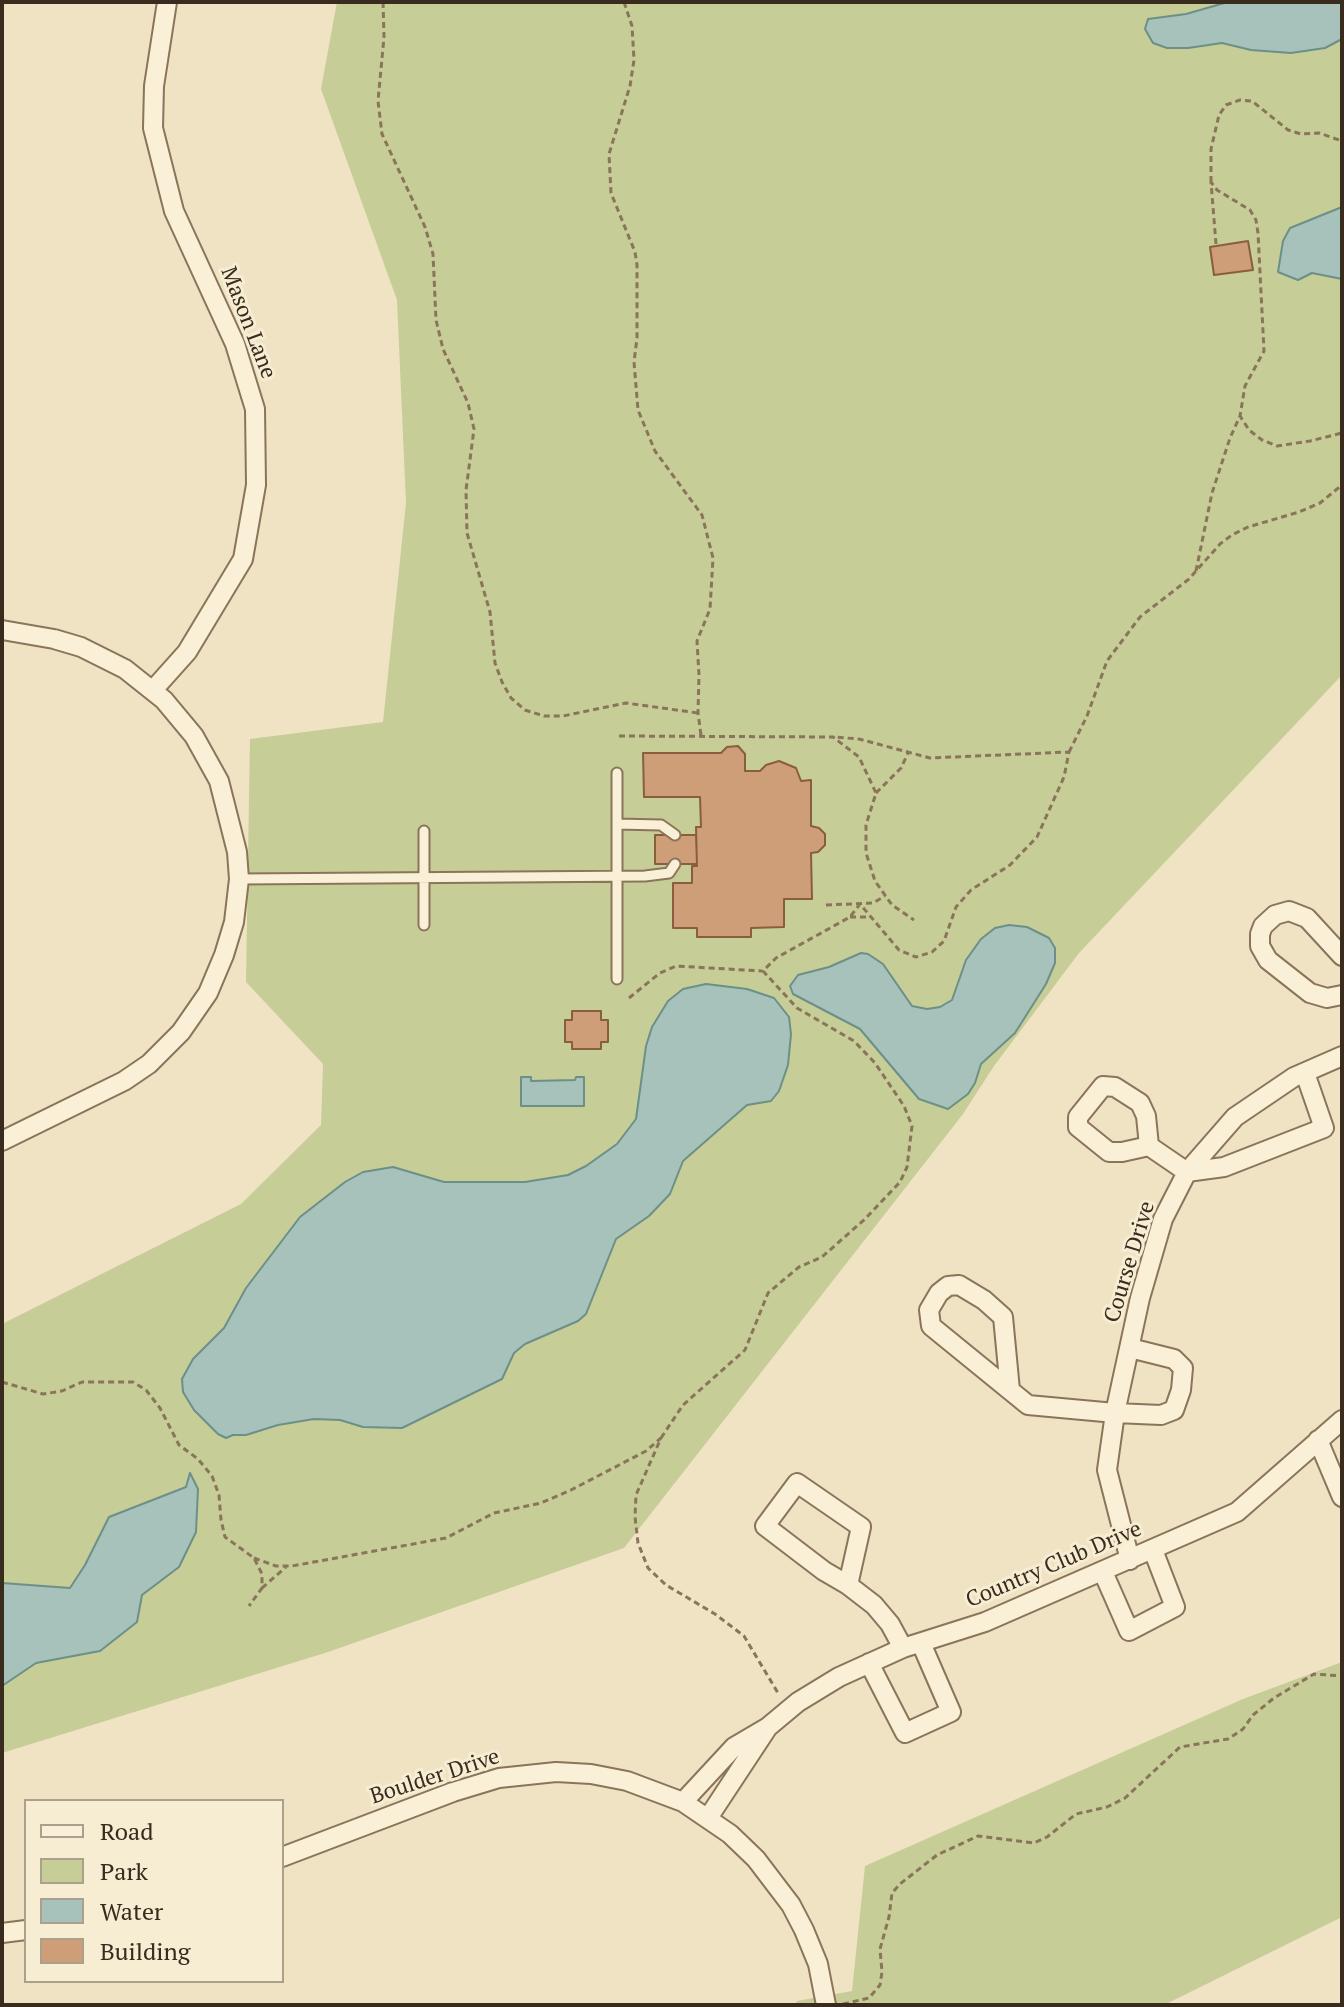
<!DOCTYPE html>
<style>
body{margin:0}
#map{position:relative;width:1344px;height:2007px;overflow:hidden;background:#efe3c4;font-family:"PT Serif",serif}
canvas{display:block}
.frame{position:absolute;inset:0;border:4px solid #392c1e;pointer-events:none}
.legend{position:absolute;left:24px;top:1799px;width:260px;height:184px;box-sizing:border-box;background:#f6edd3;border:2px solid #aaa08b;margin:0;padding:10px 14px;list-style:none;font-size:24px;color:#392c1e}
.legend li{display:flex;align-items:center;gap:16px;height:40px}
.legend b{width:40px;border:2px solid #aaa08b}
</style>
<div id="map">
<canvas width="1344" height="2007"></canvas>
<div class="frame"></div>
<ul class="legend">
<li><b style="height:10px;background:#f9f0d7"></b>Road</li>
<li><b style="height:22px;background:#c6cd97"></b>Park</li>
<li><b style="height:22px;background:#a6c2ba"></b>Water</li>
<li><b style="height:22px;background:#ce9e79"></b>Building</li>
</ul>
</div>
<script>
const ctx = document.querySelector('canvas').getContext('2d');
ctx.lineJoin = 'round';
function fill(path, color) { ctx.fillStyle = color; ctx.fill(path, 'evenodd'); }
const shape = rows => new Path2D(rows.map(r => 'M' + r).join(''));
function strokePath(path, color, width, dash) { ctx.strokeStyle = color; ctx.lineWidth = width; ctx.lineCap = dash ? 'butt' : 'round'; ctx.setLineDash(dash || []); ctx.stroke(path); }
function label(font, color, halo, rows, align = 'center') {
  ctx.font = font + ' "PT Serif",serif'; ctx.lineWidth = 6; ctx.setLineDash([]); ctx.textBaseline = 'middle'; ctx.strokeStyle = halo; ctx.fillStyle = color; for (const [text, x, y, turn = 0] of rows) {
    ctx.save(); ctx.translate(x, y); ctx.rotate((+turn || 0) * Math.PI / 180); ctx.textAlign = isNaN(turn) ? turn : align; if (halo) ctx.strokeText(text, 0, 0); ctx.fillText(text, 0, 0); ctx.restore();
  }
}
fill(shape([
 [337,2,1342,2,1342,675,1079,953,994,1066,963,1114,624,1548,328,1652,2,1753,2,1324,241,1204,321,1125,323,1064,246,982,250,739,383,722,406,503,397,300,321,89],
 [1342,1662,1342,1917,1164,2005,795,2005,797,2001,852,1991,865,1866,1243,1699]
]), '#c6cd97');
const water = shape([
 [1228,2,1342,2,1342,39,1325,48,1291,53,1251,50,1222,43,1188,48,1167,48,1153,43,1145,29,1148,19,1186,14,1228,2],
 [1342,207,1342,279,1312,273,1298,280,1278,272,1283,241,1290,228,1342,207],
 [1009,925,1027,927,1049,938,1055,948,1055,963,1046,984,1015,1033,981,1064,975,1083,968,1094,948,1109,919,1099,860,1029,793,994,790,986,798,975,829,967,861,953,868,954,883,964,912,1006,927,1009,940,1007,952,1000,966,960,981,939,995,928,1009,925],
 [706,984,747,989,774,998,789,1017,791,1034,788,1065,779,1091,771,1101,747,1105,683,1161,670,1194,649,1216,616,1239,586,1314,578,1321,525,1344,514,1353,502,1379,402,1428,363,1427,340,1420,314,1419,278,1425,246,1435,233,1435,226,1438,218,1434,194,1410,183,1392,182,1379,193,1359,224,1328,246,1288,300,1217,345,1182,363,1172,393,1167,444,1182,525,1182,568,1175,586,1166,617,1144,636,1119,646,1046,652,1027,668,1001,683,989,706,984],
 [521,1077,531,1077,531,1081,575,1080,576,1077,584,1077,584,1106,521,1106,521,1077],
 [190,1473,198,1489,196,1532,179,1567,142,1595,137,1622,100,1651,36,1663,2,1686,2,1583,70,1588,85,1565,109,1517,186,1487,190,1473]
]);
fill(water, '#a6c2ba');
strokePath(water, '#6c9088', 2);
const building = shape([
 [1248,241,1253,270,1214,275,1210,247,1248,241],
 [738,746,745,754,745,771,760,771,766,765,779,761,796,768,801,781,811,780,811,826,819,828,825,834,825,845,818,852,811,853,812,899,784,899,784,927,751,928,751,937,697,937,697,928,673,928,673,883,692,883,692,866,697,866,696,827,701,827,700,797,644,797,643,753,721,753,727,747,738,746],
 [655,835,696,835,697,864,655,864,655,835],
 [572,1011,601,1011,601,1020,608,1020,608,1042,601,1042,601,1049,572,1049,572,1042,565,1042,565,1020,572,1020,572,1011]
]);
fill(building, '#ce9e79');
strokePath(building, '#895e3f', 2);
const lane = shape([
 [617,773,617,979],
 [617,824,661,825,675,835],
 [424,831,424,925],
 [239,879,645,876,669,873,675,864]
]);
const street = shape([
 [2,630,54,639,81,647,125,669,164,700,194,736,219,781,237,852,239,879,234,922,224,955,208,993,181,1032,149,1064,124,1081,2,1141],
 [153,690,187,652,243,559,256,485,255,409,235,344,174,211,153,128,154,86,167,2],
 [1342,956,1307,918,1289,911,1275,915,1263,926,1260,934,1260,946,1268,960,1310,993,1327,998,1342,995],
 [1149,1146,1122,1152,1109,1152,1078,1127,1078,1117,1103,1086,1115,1087,1140,1103,1146,1116,1149,1146,1187,1172,1224,1167,1324,1128,1305,1073],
 [1010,1390,1003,1317,984,1300,959,1285,948,1286,939,1293,929,1310,931,1326,1028,1405,1115,1413,1161,1415,1174,1410,1181,1390,1183,1368,1174,1359,1130,1348],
 [1318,1440,1342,1497],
 [1130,1560,1107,1470,1115,1413,1140,1298,1163,1219,1187,1172,1235,1117,1294,1077,1342,1056],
 [1103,1572,1129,1631,1175,1607,1153,1550],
 [848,1585,824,1571,765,1526,797,1483,861,1527,848,1585,874,1605,890,1624,903,1648],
 [869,1663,905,1733,951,1712,921,1643],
 [768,1727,798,1702,839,1677,903,1648,985,1622,1237,1512,1342,1420],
 [683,1802,734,1747,768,1727,708,1818],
 [282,1857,453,1792,499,1778,556,1772,591,1774,627,1781,683,1802,730,1834,756,1859,791,1905,804,1930,818,1964,826,2005],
 [2,1933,26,1930]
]);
strokePath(lane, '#8a745a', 13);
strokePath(street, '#8a745a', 22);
strokePath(shape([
 [383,2,384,37,378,101,382,134,425,227,433,254,436,320,443,349,468,403,474,429,466,490,467,533,490,612,495,663,502,682,511,698,525,710,544,716,563,716,626,703,698,713],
 [624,2,632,26,634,60,630,86,609,154,611,193,635,252,637,265,637,338,634,362,638,410,655,451,702,515,713,558,710,609,697,641,699,675,698,713,701,735],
 [1211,182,1211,149,1219,115,1226,105,1240,100,1252,101,1288,130,1301,134,1319,133,1342,141],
 [1216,244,1211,182,1217,190,1250,210,1256,220,1258,233,1264,351,1245,386,1240,416],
 [1196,571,1212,493,1230,438,1240,416,1249,430,1262,440,1277,446,1310,441,1342,433],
 [619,736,833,737,859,757,876,793,866,825,866,853,875,881,892,905,914,920],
 [1069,752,1087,716,1107,661,1140,617,1189,579,1220,544,1232,535,1248,527,1299,512,1320,503,1342,485],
 [876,793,901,768,908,753],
 [826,905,873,903,885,896],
 [850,917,870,917],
 [629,998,660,973,676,966,762,971],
 [2,1382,43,1394,62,1391,82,1382,133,1382,146,1390,160,1408,179,1445,198,1459,212,1476,219,1495,221,1520,225,1537,254,1558,262,1574,262,1588,249,1606],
 [661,1438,683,1405,745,1350,768,1293,799,1267,822,1257,865,1219,900,1182,907,1167,912,1126,904,1106,875,1063,854,1041,797,1008,763,971,776,958,850,917,860,904,899,950,916,957,932,952,944,941,956,907,971,890,1010,865,1037,837,1064,777,1069,752,930,758,859,739,833,737],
 [254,1558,276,1566,292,1566,446,1538,494,1513,541,1503,571,1490,646,1451,661,1438,636,1495,635,1517,638,1543,648,1568,666,1585,715,1614,744,1636,778,1693],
 [262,1588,286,1567],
 [843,2004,869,1998,880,1985,882,1972,880,1949,889,1917,892,1893,900,1884,937,1855,978,1836,1034,1843,1047,1837,1076,1814,1107,1807,1125,1798,1180,1747,1228,1739,1243,1729,1253,1715,1274,1698,1314,1674,1342,1676]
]), '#8a745a', 3, [6, 4]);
strokePath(lane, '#f9f0d7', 9);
strokePath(street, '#f9f0d7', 18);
label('22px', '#392c1e', '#f6edd3', [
 ["Mason Lane",248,323,69],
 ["Course Drive",1130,1262,-73],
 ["Country Club Drive",1054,1565,-23],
 ["Boulder Drive",435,1777,-18]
]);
</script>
